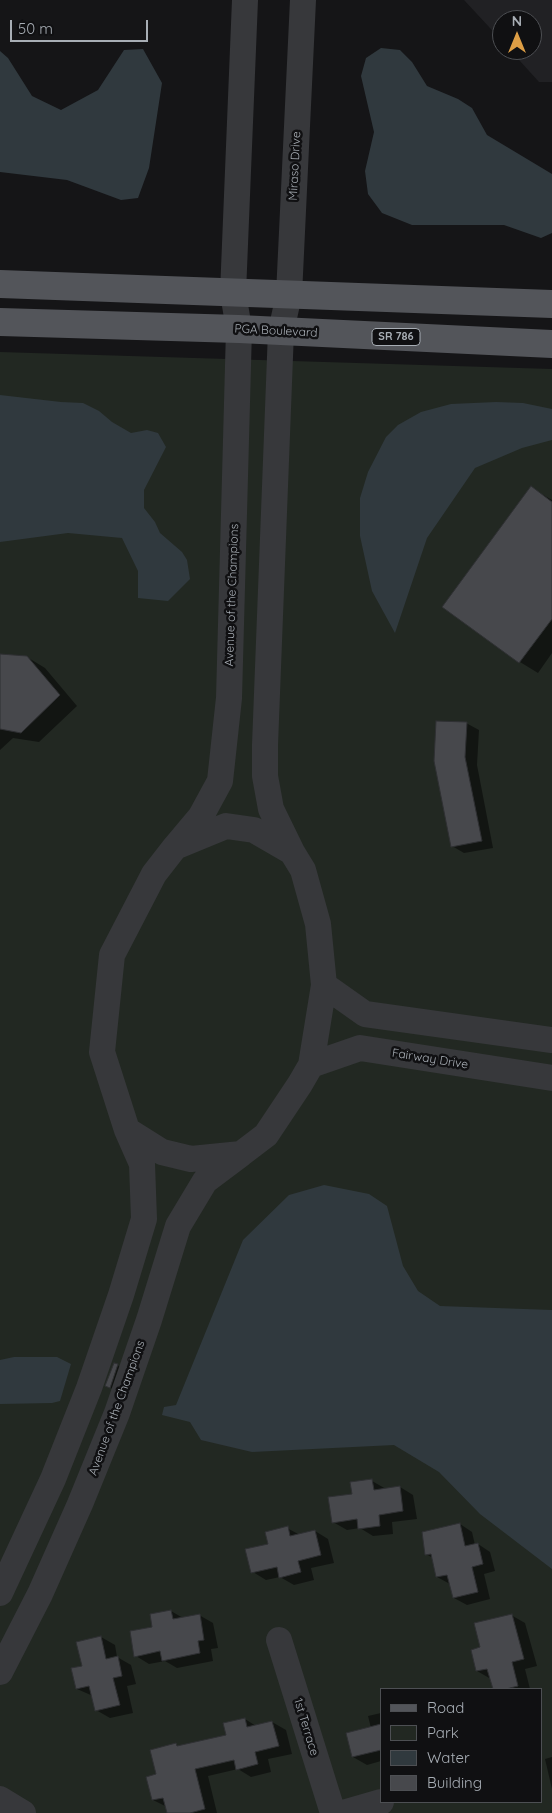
<!DOCTYPE html>
<style>
body{margin:0}
#map{position:relative;width:552px;height:1813px;overflow:hidden;background:#151517;font-family:Quicksand,sans-serif}
canvas{display:block}
.legend{position:absolute;left:380px;top:1688px;width:162px;height:115px;box-sizing:border-box;background:#101012;border:1px solid #4d4f53;margin:0;padding:6px 9px;list-style:none;font-size:15px;color:#a8aeb5}
.legend li{display:flex;align-items:center;gap:10px;height:25px}
.legend b{width:25px;border:1px solid #4d4f53}
.north{position:absolute;left:492px;top:10px;width:50px;height:50px;box-sizing:border-box;background:#101012;border:1px solid #4d4f53;border-radius:50%;rotate:0deg;font-size:14px;font-weight:700;line-height:20px;text-align:center;color:#a8aeb5}
.north::after{content:'';display:block;margin:auto;width:18px;height:22px;background:#de9e45;clip-path:polygon(50% 0,100% 100%,50% 72%,0 100%)}
.scale{position:absolute;left:10px;top:20px;width:138px;height:22px;box-sizing:border-box;border:2px solid #a8aeb5;border-top:0;padding-left:6px;font-size:15px;line-height:18px;white-space:nowrap;color:#a8aeb5;-webkit-text-stroke:4px #101012;paint-order:stroke}
</style>
<div id="map">
<canvas width="552" height="1813"></canvas>
<ul class="legend">
<li><b style="height:6px;background:#53555a"></b>Road</li>
<li><b style="height:14px;background:#222822"></b>Park</li>
<li><b style="height:14px;background:#30393e"></b>Water</li>
<li><b style="height:14px;background:#47484c"></b>Building</li>
</ul>
<div class="north">N</div>
<div class="scale">50 m</div>
</div>
<script>
const ctx = document.querySelector('canvas').getContext('2d');
ctx.lineJoin = 'round';
function fill(path, color) { ctx.fillStyle = color; ctx.fill(path, 'evenodd'); }
const shape = rows => new Path2D(rows.map(r => 'M' + r).join(''));
function strokePath(path, color, width, dash) { ctx.strokeStyle = color; ctx.lineWidth = width; ctx.lineCap = dash ? 'butt' : 'round'; ctx.setLineDash(dash || []); ctx.stroke(path); }
function label(font, color, halo, rows, align = 'center') {
  ctx.font = font + ' Quicksand,sans-serif'; ctx.lineWidth = 5; ctx.setLineDash([]); ctx.textBaseline = 'middle'; ctx.strokeStyle = halo; ctx.fillStyle = color; for (const [text, x, y, turn = 0] of rows) {
    ctx.save(); ctx.translate(x, y); ctx.rotate((+turn || 0) * Math.PI / 180); ctx.textAlign = isNaN(turn) ? turn : align; if (halo) ctx.strokeText(text, 0, 0); ctx.fillText(text, 0, 0); ctx.restore();
  }
}
fill(shape([
 [464,0,552,0,552,82,539,82,510,50,532,50,532,20,502,20,502,41]
]), '#212124');
fill(shape([
 [0,352,552,369,552,1813,0,1813],
 [381,1689,541,1689,541,1802,381,1802]
]), '#222822');
fill(shape([
 [381,48,400,50,412,62,427,86,458,99,472,108,487,135,552,174,552,233,541,238,504,225,412,225,382,213,368,194,365,171,374,132,361,76,366,58],
 [143,49,162,83,149,168,138,198,121,200,67,180,0,172,0,51,8,58,32,96,61,110,98,90,124,50],
 [0,395,61,402,83,403,99,411,112,422,131,433,147,430,158,433,166,447,144,490,144,508,155,522,160,533,182,552,187,560,190,579,168,601,138,598,138,571,122,538,68,533,0,542],
 [496,402,523,403,552,409,552,440,522,448,475,468,427,538,395,633,372,591,360,536,360,498,368,472,386,437,398,425,421,412,451,404],
 [324,1185,369,1194,387,1206,403,1266,418,1291,440,1306,552,1310,552,1569,480,1514,439,1472,394,1445,252,1452,201,1440,190,1422,162,1415,164,1407,176,1405,243,1240,289,1195],
 [14,1357,57,1357,71,1364,60,1401,52,1403,0,1404,0,1360]
]), '#30393e');
fill(shape([
 [531,488,552,500,552,653,538,673,520,662,443,606],
 [0,655,27,657,45,668,77,706,39,742,13,738,0,750],
 [466,723,479,730,477,765,493,848,464,853,452,846],
 [117,1365,127,1371,116,1391,107,1386],
 [372,1481,386,1489,400,1487,413,1495,417,1519,392,1522,393,1534,373,1536,360,1528,347,1530,333,1522,353,1495],
 [460,1524,472,1532,475,1545,478,1544,490,1552,495,1571,484,1574,490,1599,467,1605,454,1598,450,1584,437,1577,433,1558,426,1554],
 [287,1528,300,1535,315,1531,328,1539,334,1563,311,1568,314,1580,294,1585,280,1577,266,1580,253,1572,270,1544],
 [171,1611,183,1618,199,1615,213,1623,218,1648,211,1649,213,1661,177,1668,165,1661,149,1664,136,1656,154,1628],
 [511,1615,525,1623,537,1666,525,1669,530,1689,494,1689,491,1679,477,1671,482,1648],
 [101,1637,115,1645,117,1657,131,1665,136,1684,127,1686,133,1713,110,1718,96,1710,93,1696,77,1689,83,1667],
 [381,1713,381,1761,367,1765,353,1757,371,1728,368,1716],
 [245,1719,256,1726,272,1722,286,1730,292,1754,268,1759,271,1772,251,1777,238,1769,208,1776,217,1813,168,1813,167,1807,153,1800,157,1775,176,1745,180,1747,227,1735],
 [552,1757,552,1789,545,1759]
]), '#0007');
const building = shape([
 [531,486,552,502,552,619,519,663,442,607,531,486],
 [0,654,27,656,60,695,21,733,0,729,0,654],
 [436,721,467,722,465,757,482,841,451,847,434,761,436,721],
 [114,1363,118,1364,110,1388,105,1386,114,1363],
 [372,1479,374,1490,400,1486,403,1511,379,1515,380,1526,358,1529,357,1519,332,1523,328,1497,352,1494,350,1482,372,1479],
 [460,1523,465,1546,478,1543,483,1564,472,1567,478,1592,453,1598,447,1575,436,1577,431,1554,425,1555,422,1532,460,1523],
 [288,1526,290,1536,315,1530,321,1555,298,1561,301,1572,279,1578,277,1567,251,1573,245,1549,268,1544,265,1532,288,1526],
 [171,1610,173,1619,200,1614,204,1640,198,1641,200,1653,162,1661,160,1651,134,1657,130,1631,152,1627,150,1614,171,1610],
 [512,1614,524,1659,512,1662,518,1686,506,1689,493,1689,487,1669,476,1671,471,1650,480,1647,474,1623,512,1614],
 [101,1636,106,1659,118,1656,122,1676,113,1678,120,1705,95,1711,89,1686,76,1689,71,1668,82,1666,76,1642,101,1636],
 [245,1718,247,1727,272,1721,279,1746,255,1752,258,1764,236,1770,234,1760,195,1769,205,1809,190,1813,167,1813,163,1798,152,1800,146,1777,156,1774,150,1750,176,1743,177,1746,226,1735,223,1723,245,1718],
 [381,1724,381,1750,352,1757,346,1733,381,1724]
]);
fill(building, '#47484c');
strokePath(building, '#2f3033', 1);
strokePath(shape([
 [175,847,226,826,254,830,292,852,303,870,318,924,324,985,311,1065,300,1084,266,1135,241,1154,191,1159,162,1152,127,1130,102,1052,112,955,154,874,175,847,201,816,220,781,229,698,239,329,233,293,245,0],
 [292,852,271,809,265,776,265,745,281,331,289,295,303,0],
 [324,985,365,1014,552,1040],
 [311,1065,360,1048,552,1078],
 [0,1593,53,1479,89,1388,121,1295,144,1219,142,1164,127,1130],
 [279,1640,333,1813],
 [0,1672,40,1594,80,1504,117,1413,149,1320,178,1226,205,1181,241,1154],
 [0,1799,23,1813],
 [343,1813,381,1802]
]), '#37383b', 26);
strokePath(shape([
 [0,284,552,304],
 [0,322,239,329,552,344]
]), '#53555a', 28);
for (const [x, y, w] of [
 [396,337,48]
]) { const box = new Path2D(); box.roundRect(x - w / 2, y - 8.5, w, 17, 4); ctx.fillStyle = '#101012'; ctx.fill(box); strokePath(box, '#a8aeb5', 1); }
label('bold 11px', '#a8aeb5', null, [
 ["SR 786",396,337]
]);
label('12px', '#a8aeb5', '#101012', [
 ["Miraso Drive",295,166,-87],
 ["PGA Boulevard",276,331,3],
 ["Avenue of the Champions",232,595,-88],
 ["Fairway Drive",430,1059,9],
 ["Avenue of the Champions",117,1408,-70],
 ["1st Terrace",306,1727,73]
]);
</script>
